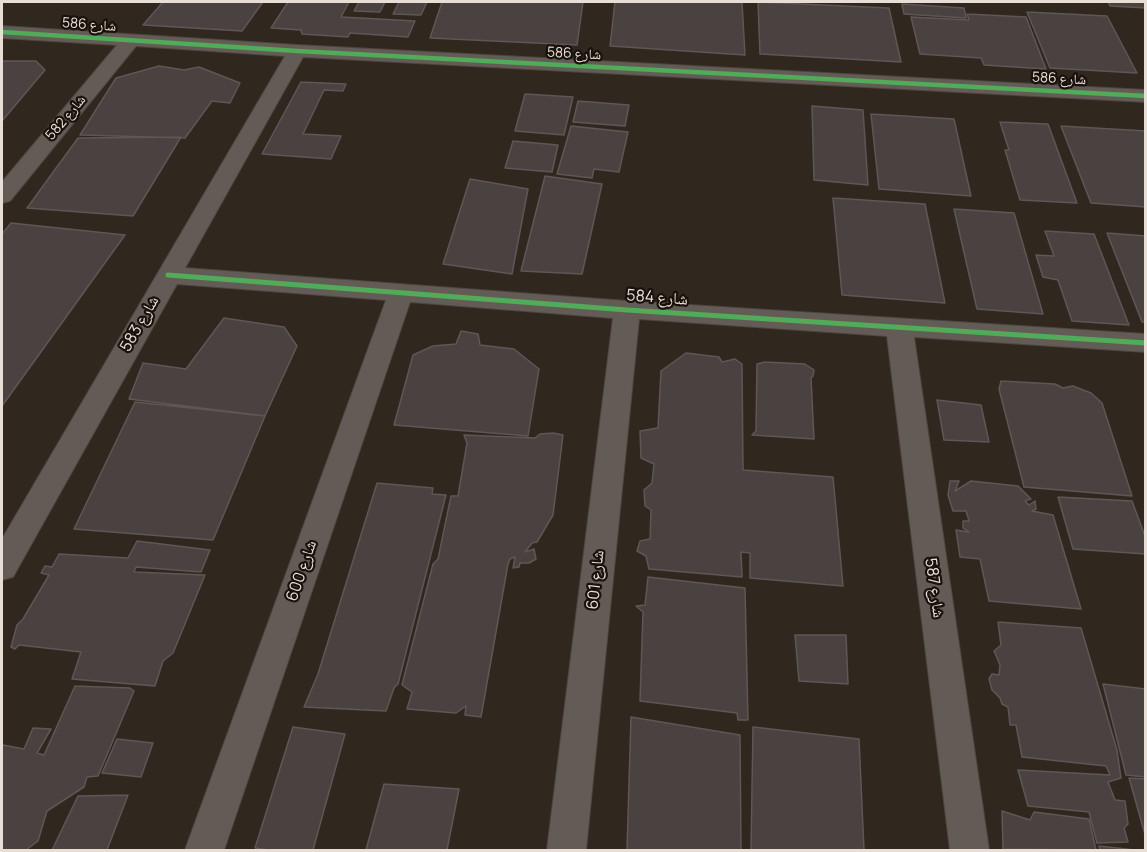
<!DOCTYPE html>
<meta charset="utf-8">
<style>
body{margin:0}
#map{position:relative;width:1147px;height:852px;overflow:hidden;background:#30271f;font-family:Manrope,sans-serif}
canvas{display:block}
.frame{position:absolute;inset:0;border:3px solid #e9ded5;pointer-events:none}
</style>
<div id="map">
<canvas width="1147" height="852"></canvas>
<div class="frame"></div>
</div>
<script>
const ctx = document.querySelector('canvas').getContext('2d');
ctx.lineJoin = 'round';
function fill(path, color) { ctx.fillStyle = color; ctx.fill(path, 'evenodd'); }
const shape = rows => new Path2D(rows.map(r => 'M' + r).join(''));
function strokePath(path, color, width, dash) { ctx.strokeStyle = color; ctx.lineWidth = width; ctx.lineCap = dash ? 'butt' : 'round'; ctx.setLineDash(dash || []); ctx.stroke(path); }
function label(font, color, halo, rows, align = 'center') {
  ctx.font = font + ' Manrope,"Noto Naskh Arabic",sans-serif'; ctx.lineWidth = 4.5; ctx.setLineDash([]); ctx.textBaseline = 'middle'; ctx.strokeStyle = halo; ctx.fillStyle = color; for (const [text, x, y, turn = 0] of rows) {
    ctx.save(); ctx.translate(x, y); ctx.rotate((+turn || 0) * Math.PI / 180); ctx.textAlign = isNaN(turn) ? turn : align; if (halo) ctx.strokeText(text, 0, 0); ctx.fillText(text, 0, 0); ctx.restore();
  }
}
const building = shape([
 [163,2,263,2,242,31,143,25,163,2],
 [288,2,349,2,341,17,415,21,408,37,350,33,348,37,302,34,301,30,271,28,288,2],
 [359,2,385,2,380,12,354,11,359,2],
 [399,2,427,2,421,15,393,14,399,2],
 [442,2,583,2,577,45,430,38,442,2],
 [615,2,742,2,745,55,610,46,615,2],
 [758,2,889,8,901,62,760,54,758,2],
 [1108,2,1146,2,1146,8,1110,6,1108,2],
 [902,4,964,8,966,18,904,14,902,4],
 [1027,12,1107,16,1137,73,1050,68,1027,12],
 [967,14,1026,17,1046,69,984,65,981,58,920,54,911,17,969,20,967,14],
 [2,61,36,61,45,70,2,121,2,61],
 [159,66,184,70,199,67,240,83,230,103,212,101,185,138,80,135,116,78,159,66],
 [301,82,346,84,343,91,324,90,303,134,341,136,331,159,262,154,301,82],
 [525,94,573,97,564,135,515,131,525,94],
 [578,101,629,105,625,126,573,122,578,101],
 [812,106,863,110,868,185,814,180,812,106],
 [871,114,954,119,971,196,879,189,871,114],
 [1000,122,1048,124,1077,203,1020,200,1005,150,1009,150,1000,122],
 [571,126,628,132,619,172,594,169,592,178,557,174,571,126],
 [1061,126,1146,131,1146,207,1091,203,1061,126],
 [181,137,133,216,27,208,78,138,181,137],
 [513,141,558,145,552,172,505,168,513,141],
 [545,176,602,184,582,274,521,271,545,176],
 [470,179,528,189,512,274,443,264,470,179],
 [833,198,925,204,945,303,842,295,833,198],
 [954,209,1014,213,1043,314,977,309,954,209],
 [11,223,125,235,2,406,2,234,11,223],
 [1045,231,1094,234,1129,325,1072,321,1058,280,1043,277,1036,255,1054,256,1045,231],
 [1107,233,1146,236,1146,322,1142,322,1107,233],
 [224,318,284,327,297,346,265,416,129,399,143,363,186,369,224,318],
 [461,331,478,334,480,345,514,349,539,369,528,436,394,425,413,355,433,346,456,344,461,331],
 [686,353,719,357,722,362,735,359,742,364,743,470,833,477,843,586,750,578,750,553,741,552,742,577,649,569,646,556,637,551,640,541,650,539,651,510,645,506,644,490,652,483,654,464,641,458,640,431,658,428,661,371,686,353],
 [765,362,805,364,814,370,813,376,811,378,814,439,752,435,756,431,757,364,765,362],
 [1001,381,1055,384,1063,388,1073,386,1091,393,1102,403,1132,496,1024,487,999,389,1001,381],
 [937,400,981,405,989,442,944,440,937,400],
 [135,402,265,416,213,540,74,529,135,402],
 [553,433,563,435,553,515,537,542,532,543,525,552,534,549,536,559,529,563,520,563,519,567,513,568,515,557,510,559,508,564,481,717,465,715,466,706,456,713,407,709,412,692,402,685,433,564,438,559,451,496,458,496,467,443,464,435,535,438,540,434,553,433],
 [950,481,959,481,955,491,971,481,1018,486,1031,499,1025,501,1029,505,1035,501,1036,509,1032,511,1053,515,1081,609,989,601,980,559,960,557,956,530,969,532,963,528,963,521,969,521,966,511,953,511,948,495,950,481],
 [377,483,433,488,432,494,446,495,398,684,394,688,386,711,304,707,318,674,377,483],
 [1058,497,1132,501,1146,539,1146,554,1073,549,1058,497],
 [137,541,210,550,201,572,136,567,134,572,205,575,173,653,163,661,155,686,72,679,81,652,19,645,15,649,11,647,17,625,23,619,49,575,41,573,45,566,52,567,59,554,128,558,137,541],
 [648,577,745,588,748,720,738,720,737,713,640,701,643,612,636,606,645,605,648,577],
 [998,622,1081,628,1117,750,1121,778,1108,782,1115,800,1125,801,1128,824,1124,828,1128,842,1097,843,1089,812,1028,806,1018,770,1110,775,1106,766,1022,757,1016,725,1010,725,1008,707,1002,704,1000,698,992,690,989,679,992,674,999,675,1000,665,994,651,1001,645,998,622],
 [795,635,846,635,848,684,799,681,795,635],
 [1103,684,1146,689,1146,777,1126,775,1103,684],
 [75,686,130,688,134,691,98,776,87,777,84,787,47,811,38,841,26,850,2,850,2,747,3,745,24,749,33,728,51,729,37,753,44,755,75,686],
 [631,717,740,735,741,850,627,850,631,717],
 [293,727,345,734,313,850,268,850,255,848,293,727],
 [753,727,859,739,864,850,751,850,753,727],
 [117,739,153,743,141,777,102,773,117,739],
 [1129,778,1146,779,1146,838,1129,778],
 [384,784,459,789,447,850,366,850,384,784],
 [128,795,107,850,52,850,78,796,128,795],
 [1002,811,1030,820,1034,812,1089,819,1096,850,1003,849,1002,811],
 [1099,846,1135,850,1100,850,1099,846]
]);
fill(building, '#4a4241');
strokePath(building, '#5f5756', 1.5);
const minor = shape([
 [2,26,297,45,1146,90,1146,102,303,57,185,268,627,301,1146,334,1146,352,914,337,989,850,950,850,887,336,639,319,586,850,547,850,613,318,410,302,224,850,185,850,386,300,177,284,13,577,2,580,2,539,285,56,136,46,10,201,2,203,2,182,117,45,2,38,2,26]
]);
strokePath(minor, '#4d453f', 2);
fill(minor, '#635c56');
strokePath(shape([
 [2,32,297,51,1146,96]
]), '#51ab58', 4.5);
strokePath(shape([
 [168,275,627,310,1146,343]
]), '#51ab58', 5);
label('14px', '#e9ded5', '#19110b', [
 ["شارع 586",89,25,4],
 ["شارع 586",574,54,3],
 ["شارع 586",1059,79,3],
 ["شارع 582",66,118,-50]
]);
label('16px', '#e9ded5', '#19110b', [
 ["شارع 584",657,298,4],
 ["شارع 583",140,324,-60],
 ["شارع 600",302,571,-71],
 ["شارع 601",596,580,-84],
 ["شارع 587",934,588,82]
]);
</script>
